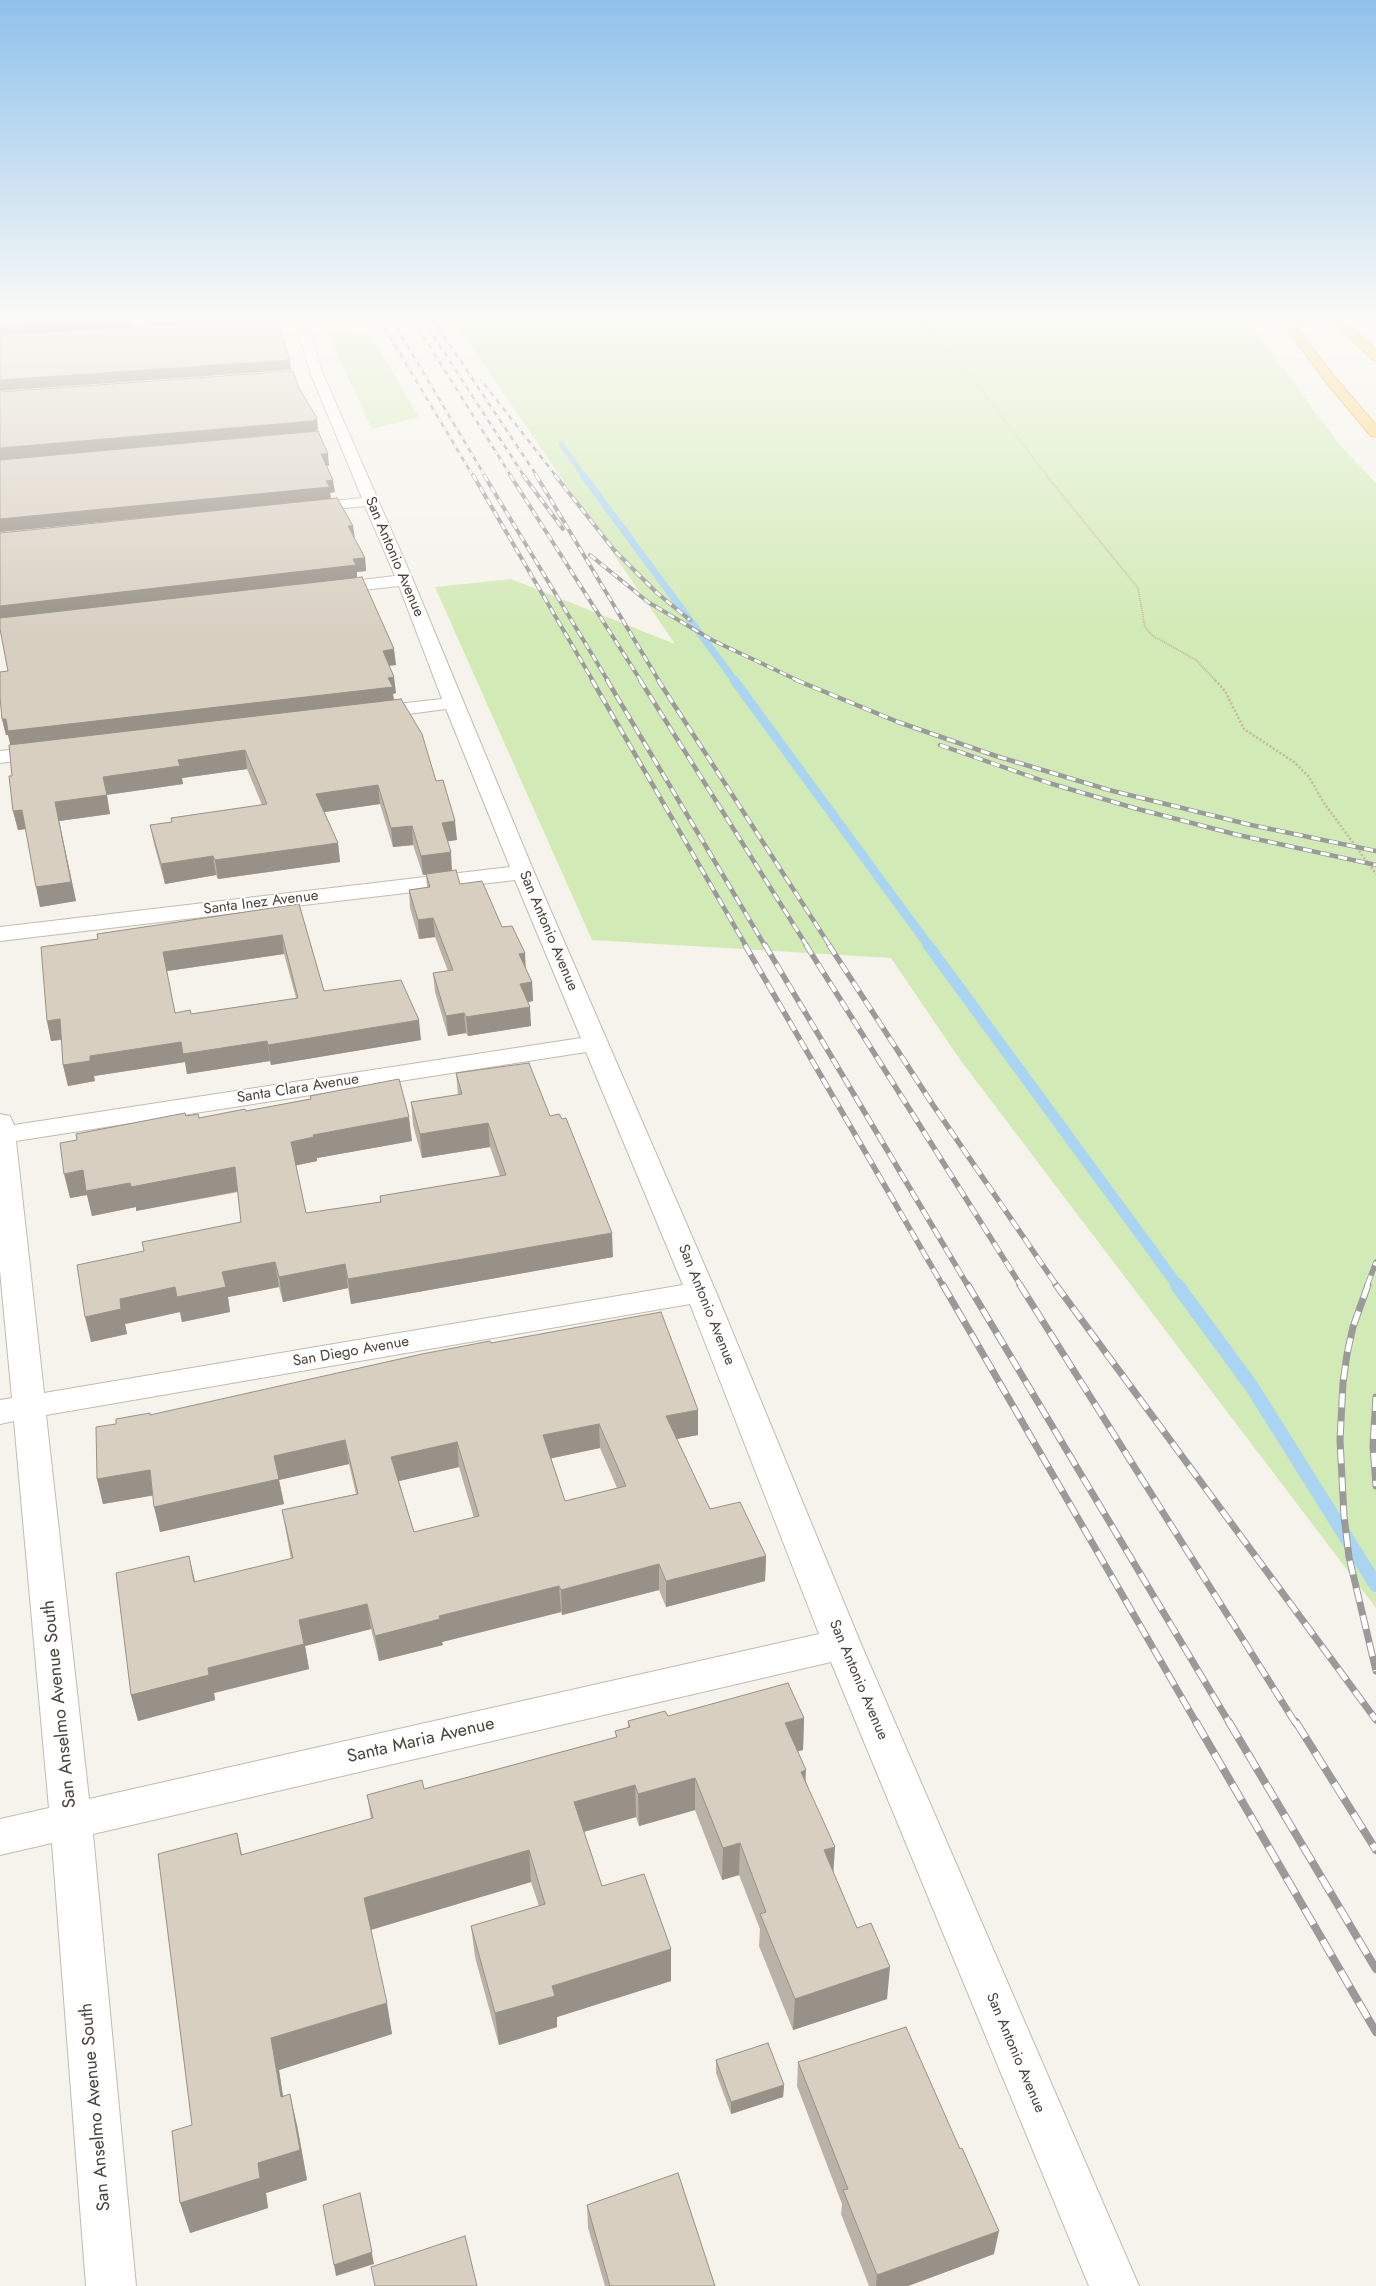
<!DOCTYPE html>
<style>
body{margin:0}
canvas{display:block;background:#f6f3ec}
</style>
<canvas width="1376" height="2286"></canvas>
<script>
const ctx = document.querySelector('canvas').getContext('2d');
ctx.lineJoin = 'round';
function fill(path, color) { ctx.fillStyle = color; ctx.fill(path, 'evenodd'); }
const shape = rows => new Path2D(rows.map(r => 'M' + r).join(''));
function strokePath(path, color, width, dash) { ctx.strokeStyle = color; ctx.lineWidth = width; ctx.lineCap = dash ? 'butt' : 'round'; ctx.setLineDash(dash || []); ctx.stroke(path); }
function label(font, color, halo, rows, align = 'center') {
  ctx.font = font + ' Jost,sans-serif'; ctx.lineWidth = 4; ctx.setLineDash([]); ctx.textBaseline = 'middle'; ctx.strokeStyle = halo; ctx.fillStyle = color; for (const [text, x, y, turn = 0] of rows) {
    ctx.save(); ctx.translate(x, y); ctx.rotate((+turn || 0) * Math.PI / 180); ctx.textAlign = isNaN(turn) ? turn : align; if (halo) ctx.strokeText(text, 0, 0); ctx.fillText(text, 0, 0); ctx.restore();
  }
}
fill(shape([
 [450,315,1243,315,1339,444,1376,483,1376,1608,961,1061,891,958,592,940,435,587,511,579,675,644],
 [326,330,371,336,419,417,372,429]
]), '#d2eab5');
strokePath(shape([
 [561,444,584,476]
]), '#a9d4f2', 5);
strokePath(shape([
 [583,475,735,681]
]), '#a9d4f2', 7);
strokePath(shape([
 [734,680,929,946]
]), '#a9d4f2', 9);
strokePath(shape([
 [928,945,1178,1286]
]), '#a9d4f2', 11);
strokePath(shape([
 [1177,1285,1252,1387,1376,1585]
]), '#a9d4f2', 14);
const lane = shape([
 [231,315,239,315,241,328,235,328,231,315]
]);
const street = shape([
 [133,315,144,315,146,331,144,333,140,334,134,331,133,315],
 [301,319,307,322,323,374,413,580,534,872,716,1292,861,1644,1139,2286,1089,2286,831,1662,93,1834,136,2286,86,2286,52,1843,0,1855,0,1819,49,1808,14,1421,0,1424,0,1400,12,1398,0,1270,0,1114,10,1116,14,1125,581,1038,515,880,0,941,0,927,510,867,446,709,370,719,363,717,361,713,363,709,370,707,442,699,399,586,327,594,321,593,319,589,321,585,327,584,395,576,365,506,303,512,296,508,303,504,362,498,311,374,295,322,301,319],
 [586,1052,683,1285,44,1393,16,1141,586,1052],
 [690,1304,819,1634,89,1799,46,1415,690,1304],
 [46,746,53,748,56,752,53,756,0,763,0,751,46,746]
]);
const secondary = shape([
 [297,315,308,315,305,324,242,328,236,325,242,322,296,319,297,315]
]);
const highway = shape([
 [1277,315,1288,315,1333,375,1376,425,1376,437,1371,436,1325,381,1277,315],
 [1327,315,1339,315,1376,350,1376,360,1372,359,1327,315]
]);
strokePath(lane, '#c2bbae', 2);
strokePath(street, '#c2bbae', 2);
strokePath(secondary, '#d6c79b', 2);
strokePath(highway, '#e0a43c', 2);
strokePath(shape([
 [913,315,931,331,943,348,957,358,1047,476]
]), '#c4b79f', 1, [1, 1]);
strokePath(shape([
 [1046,475,1138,588,1145,627,1153,636,1196,660,1216,681]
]), '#c4b79f', 2, [1, 1]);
strokePath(shape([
 [1215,680,1225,691,1244,729,1294,762,1309,777,1324,803,1376,874]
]), '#c4b79f', 2.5, [2, 2]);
fill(lane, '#fff');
fill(street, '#fff');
fill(secondary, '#fff3cd');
fill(highway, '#ffcf6e');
const railFar5 = shape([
 [377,315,473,476],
 [389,315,485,476],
 [410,315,511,476],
 [420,315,524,476],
 [430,315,537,476],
 [481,380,556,476]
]);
const railFar4 = shape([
 [473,475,593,681],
 [484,475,608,681],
 [510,475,641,681],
 [523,475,563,529],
 [536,475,659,681],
 [555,475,614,550,657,593,690,620],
 [590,555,648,602,712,640,799,681]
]);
const railFar3 = shape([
 [592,680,746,946],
 [607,680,765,946],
 [640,680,807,946],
 [658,680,830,946],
 [796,680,898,722,996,756,1109,790,1251,825,1376,851],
 [940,745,1049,783,1134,808,1238,835,1376,865]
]);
const railFar2 = shape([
 [745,945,943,1286],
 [765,945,968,1286],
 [806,945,1021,1286],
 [829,945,933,1105,1057,1286],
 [1367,1286,1376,1262]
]);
const railFar1 = shape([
 [943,1285,1197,1724],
 [968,1285,1230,1724],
 [1020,1285,1296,1724],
 [1056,1285,1376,1720],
 [1368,1285,1353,1327,1347,1354,1343,1383,1340,1440,1344,1516,1349,1557,1376,1671],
 [1376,1397,1373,1446,1376,1486]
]);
const rail = shape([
 [1196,1722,1376,2032],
 [1229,1722,1376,1969],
 [1296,1722,1376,1850]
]);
strokePath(railFar5, '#9a9a9a', 2.5);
strokePath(railFar4, '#9a9a9a', 4);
strokePath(railFar3, '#9a9a9a', 4.5);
strokePath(railFar2, '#9a9a9a', 5.5);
strokePath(railFar1, '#9a9a9a', 7);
strokePath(rail, '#9a9a9a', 8);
strokePath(railFar5, '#fff', 2, [5]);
strokePath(railFar4, '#fff', 2.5, [7]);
strokePath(railFar3, '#fff', 3, [9]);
strokePath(railFar2, '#fff', 4, [11]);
strokePath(railFar1, '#fff', 5, [14]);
strokePath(rail, '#fff', 6, [18]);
fill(shape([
 [299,388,318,429,315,431,329,466,327,466,335,492,330,493,331,499,365,558,366,571,357,572,357,578,396,665,389,666,396,693,393,694,394,699,436,781,457,840,447,841,452,871,460,884,502,927,525,953,525,968,532,982,533,1001,528,1002,531,1026,468,1036,466,1033,448,1036,435,992,433,973,448,971,435,937,419,939,410,908,409,890,427,887,426,875,423,875,413,845,393,847,380,804,324,812,338,843,340,862,218,879,216,875,165,884,154,844,150,825,172,822,171,818,262,805,247,769,182,778,183,784,106,795,110,814,59,821,76,901,40,907,26,829,18,830,13,811,11,745,8,735,6,735,2,719,8,671,269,505,0,532,0,392],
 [299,904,324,991,421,1040,271,1065,270,1061,187,1074,185,1062,94,1076,95,1081,68,1086,63,1065,62,1040,51,1041,47,1021,98,939],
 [284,954,296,998,191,1014,175,1013,167,971],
 [456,1073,550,1116,613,1257,351,1304,348,1288,283,1302,279,1287,228,1297,230,1312,182,1322,180,1312,125,1324,127,1334,91,1342,144,1251,241,1222,238,1192,136,1211,136,1207,92,1216,87,1195,70,1198,77,1140,186,1116,199,1118,246,1111,310,1099,310,1096,412,1141,317,1158,317,1161,296,1165,306,1213,380,1202,380,1196,500,1176,490,1147,422,1158,413,1125,411,1102,458,1095],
 [491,1343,698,1435,676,1439,710,1509,766,1556,765,1581,666,1607,659,1590,562,1615,561,1612,442,1642,443,1645,379,1661,371,1629,305,1646,309,1669,214,1693,215,1700,138,1721,131,1695,195,1582,291,1559,282,1510,356,1494,349,1464,279,1480,284,1504,160,1532,153,1495,103,1504,97,1479,116,1424,150,1415],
 [600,1448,617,1488,565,1501,551,1458],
 [459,1467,474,1518,414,1532,399,1481],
 [668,1716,804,1718,803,1750,798,1751,806,1781,833,1873,887,1999,793,2030,759,1946,760,1929,739,1875,722,1880,695,1810,639,1826,636,1817,584,1832,602,1886,671,1981,557,2017,557,2027,499,2045,475,1957,471,1926,539,1906,531,1882,371,1930,392,2034,279,2070,283,2097,297,2125,307,2180,266,2193,268,2208,190,2233,192,2125,242,1855,371,1819,367,1795,424,1789,616,1737,615,1731,628,1728,628,1721],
 [716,2060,784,2085,783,2097,731,2114,716,2073],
 [798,2062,994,2254,908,2286,869,2286,841,2214,842,2204,797,2086],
 [587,2205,715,2286,605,2286,588,2228]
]), '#bab2a6');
fill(shape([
 [130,315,131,315,132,327,0,335,0,325],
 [161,315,230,315,231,321,147,326,146,316],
 [241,315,285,315,285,317,242,320],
 [290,360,291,370,0,391,0,380],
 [317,418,318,429,314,432,0,460,0,448],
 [321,454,328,454,329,466,322,466],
 [333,480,335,492,330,493,331,499,0,532,0,519],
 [348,526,353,526,355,538],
 [365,558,366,571,357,572,357,578,0,620,0,606],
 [394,649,396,665,384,666,383,651],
 [394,677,396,693,393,694,394,703,11,748,8,735,6,735,2,719],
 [245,750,247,769,182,778,183,784,106,795,103,777,178,760],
 [378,785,380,804,318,813,316,794],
 [107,795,110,814,59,821,76,901,40,907,36,887,55,802],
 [22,810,26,829,18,830,13,811],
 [455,821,457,840,443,842,442,823],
 [412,826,413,845,393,847,391,828],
 [338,843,340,862,218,879,215,860],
 [451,852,452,872,423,875,421,856],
 [213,856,216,875,165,884,161,864],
 [433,918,435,937,419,939,418,920],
 [282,935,284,954,167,971,163,952],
 [525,953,526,972,519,954],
 [532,982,533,1001,521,1003,520,984],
 [530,1007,531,1026,468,1036,466,1017],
 [464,1013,466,1033,448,1036,446,1016],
 [60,1019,65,1039,51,1041,47,1021],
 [419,1020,421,1040,271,1065,268,1045],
 [267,1041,270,1061,187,1074,185,1062,94,1076,95,1081,68,1086,63,1065,90,1056,181,1042],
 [409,1117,412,1141,317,1158,317,1161,294,1166,291,1142,313,1135],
 [488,1123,490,1147,422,1158,420,1134],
 [235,1167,239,1191,136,1211,136,1207,92,1216,87,1195,70,1198,64,1174,83,1170,130,1183],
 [612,1233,613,1257,351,1304,348,1279],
 [275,1262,279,1287,228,1297,230,1312,182,1322,177,1297,222,1272],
 [345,1264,348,1288,283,1302,279,1277],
 [175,1287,180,1312,125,1324,127,1334,91,1342,85,1317,120,1299],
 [698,1410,698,1435,666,1441,666,1416],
 [599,1424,600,1448,544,1460,543,1435],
 [345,1440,349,1464,279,1480,284,1504,160,1532,154,1507,274,1456],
 [457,1442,459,1467,395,1482,391,1457],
 [150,1470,156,1495,103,1504,97,1479],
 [189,1556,195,1581,199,1607,194,1582],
 [766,1556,765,1581,666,1607,666,1581],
 [659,1564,659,1590,562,1615,561,1590],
 [559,1586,561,1612,442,1642,443,1645,379,1661,375,1636,439,1616],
 [367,1604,371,1629,305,1646,309,1669,214,1693,215,1700,138,1721,131,1695,208,1668,299,1620],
 [804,1718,803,1750,784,1755,785,1723],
 [806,1770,804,1802,801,1772],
 [695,1778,695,1810,639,1826,638,1794],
 [635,1785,636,1817,576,1834,574,1802],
 [237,1833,244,1864,241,1855],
 [740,1843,739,1875,722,1880,723,1848],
 [835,1847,833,1879,824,1850],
 [529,1850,531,1882,370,1930,364,1898],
 [671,1949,671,1981,557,2017,557,2027,499,2045,495,2013,552,1986],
 [890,1967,887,1999,793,2030,795,1999],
 [387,2003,392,2034,279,2070,288,2128,281,2097,271,2038],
 [784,2085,783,2097,731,2114,731,2102],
 [290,2094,297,2125,307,2180,266,2193,268,2208,190,2233,180,2203,258,2163],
 [360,2193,374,2264,336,2276,334,2265],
 [999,2231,994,2254,908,2286,876,2286,877,2275]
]), '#979187');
const building = shape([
 [0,315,130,315,130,317,0,325,0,315],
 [276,318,290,360,0,380,0,335,276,318],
 [293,371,299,388,317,418,313,421,0,448,0,392,293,371],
 [318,431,328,454,321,454,333,480,326,481,330,487,0,519,0,460,318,431],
 [337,498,353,526,348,526,365,558,353,559,356,565,0,606,0,533,337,498],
 [362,577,394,649,383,651,394,677,388,678,393,687,8,731,6,719,2,719,0,697,0,672,8,671,0,629,0,618,362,577],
 [401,699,422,734,436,781,443,780,455,821,442,823,451,852,421,856,412,826,391,828,378,785,316,794,338,843,215,860,213,856,161,864,150,825,172,822,171,818,267,804,245,750,178,760,180,766,103,777,107,795,55,802,71,882,36,887,22,810,13,811,9,776,12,776,9,745,401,699],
 [456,870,460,884,482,881,502,927,512,926,525,953,519,954,532,982,520,984,530,1007,466,1017,464,1013,446,1016,433,973,453,970,433,918,418,920,409,890,430,887,426,874,456,870],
 [299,904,324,991,401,980,419,1020,268,1045,267,1041,183,1054,181,1042,90,1056,90,1061,63,1065,60,1019,47,1021,41,947,98,939,97,934,299,904],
 [282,935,298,998,191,1014,190,1010,175,1013,163,952,282,935],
 [529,1063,550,1116,559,1114,562,1119,566,1118,612,1233,348,1279,345,1264,279,1277,275,1262,222,1272,226,1287,177,1297,175,1287,120,1299,121,1309,85,1317,77,1265,144,1251,142,1242,241,1222,235,1167,131,1187,130,1183,86,1191,83,1170,64,1174,60,1143,77,1140,76,1134,149,1120,185,1113,186,1116,198,1114,199,1118,245,1109,246,1111,311,1099,310,1096,399,1079,409,1117,313,1135,314,1137,291,1142,306,1213,381,1202,380,1196,506,1175,488,1123,420,1134,411,1102,462,1094,456,1073,529,1063],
 [661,1312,698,1410,666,1416,710,1509,740,1502,766,1556,666,1581,659,1564,561,1590,559,1586,439,1616,440,1619,375,1636,367,1604,299,1620,304,1644,208,1668,209,1675,131,1695,116,1573,189,1556,194,1582,293,1558,282,1510,358,1494,345,1440,274,1456,279,1479,154,1507,150,1470,97,1479,96,1427,116,1424,116,1419,150,1413,150,1415,422,1354,490,1341,491,1343,661,1312],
 [599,1424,626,1486,565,1501,543,1435,599,1424],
 [457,1442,479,1516,414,1532,391,1457,457,1442],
 [788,1683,804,1718,785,1723,806,1770,801,1772,835,1847,824,1850,857,1928,871,1923,890,1967,795,1999,760,1914,766,1912,740,1843,723,1848,695,1778,638,1794,635,1785,574,1802,602,1886,644,1874,671,1949,552,1986,555,1996,495,2013,471,1926,545,1904,529,1850,364,1898,387,2003,271,2038,281,2097,290,2094,300,2150,258,2163,260,2178,180,2203,172,2131,192,2125,158,1854,237,1833,241,1855,373,1818,367,1795,422,1780,424,1789,617,1737,615,1731,630,1727,628,1721,665,1711,668,1716,788,1683],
 [906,2027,960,2149,962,2148,999,2231,877,2275,843,2190,848,2189,798,2062,906,2027],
 [768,2043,784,2085,731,2102,716,2060,768,2043],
 [678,2173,715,2286,610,2286,587,2205,678,2173],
 [360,2193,372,2252,334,2265,323,2205,360,2193],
 [465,2236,477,2286,375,2286,371,2267,465,2236]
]);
fill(building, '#d8cfc1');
strokePath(building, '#979187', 1);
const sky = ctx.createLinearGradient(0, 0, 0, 636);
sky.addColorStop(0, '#8fc1ec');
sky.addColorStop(0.5, '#fbfaf6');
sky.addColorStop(1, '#fbfaf600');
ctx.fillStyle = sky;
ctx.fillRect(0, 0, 1376, 636);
label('15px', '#4b4439', '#fff', [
 ["San Antonio Avenue",394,557,67],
 ["Santa Inez Avenue",261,903,-7],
 ["San Antonio Avenue",548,931,67],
 ["Santa Clara Avenue",298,1089,-9],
 ["San Antonio Avenue",706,1305,68],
 ["San Diego Avenue",351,1352,-10],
 ["San Antonio Avenue",858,1680,67],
 ["San Antonio Avenue",1015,2053,67]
]);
label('18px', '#4b4439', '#fff', [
 ["San Anselmo Avenue South",60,1704,-96],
 ["Santa Maria Avenue",421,1741,-13],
 ["San Anselmo Avenue South",96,2107,-95]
]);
</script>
